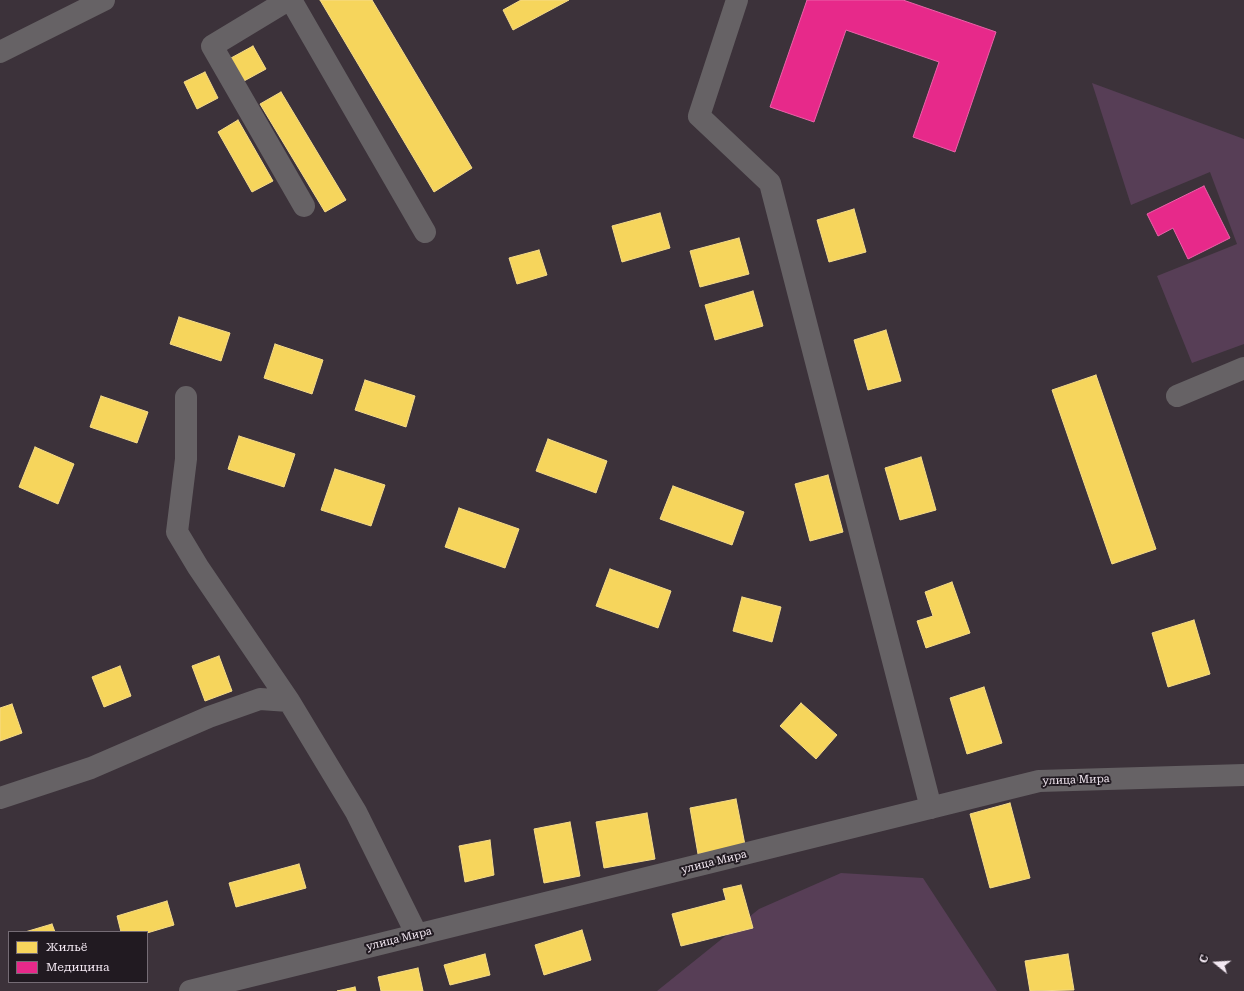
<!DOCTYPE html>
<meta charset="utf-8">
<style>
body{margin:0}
#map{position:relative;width:1244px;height:991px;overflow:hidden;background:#3c323a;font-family:"Roboto Serif",serif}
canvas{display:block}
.legend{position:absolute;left:8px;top:931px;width:140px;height:52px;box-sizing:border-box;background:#211a21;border:1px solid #756c75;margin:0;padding:5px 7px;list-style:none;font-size:12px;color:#f3e8f2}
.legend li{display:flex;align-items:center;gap:8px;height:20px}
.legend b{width:20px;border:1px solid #756c75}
.north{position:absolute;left:1196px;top:943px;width:40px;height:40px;-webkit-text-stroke:3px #211a21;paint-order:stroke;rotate:288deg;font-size:11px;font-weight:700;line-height:16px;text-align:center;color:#f3e8f2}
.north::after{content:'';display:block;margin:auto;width:14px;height:18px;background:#f3e8f2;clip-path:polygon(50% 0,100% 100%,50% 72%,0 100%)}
</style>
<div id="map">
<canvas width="1244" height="991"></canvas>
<ul class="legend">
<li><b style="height:11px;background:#f6d55c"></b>Жильё</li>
<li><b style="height:11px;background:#e7298a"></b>Медицина</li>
</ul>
<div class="north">С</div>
</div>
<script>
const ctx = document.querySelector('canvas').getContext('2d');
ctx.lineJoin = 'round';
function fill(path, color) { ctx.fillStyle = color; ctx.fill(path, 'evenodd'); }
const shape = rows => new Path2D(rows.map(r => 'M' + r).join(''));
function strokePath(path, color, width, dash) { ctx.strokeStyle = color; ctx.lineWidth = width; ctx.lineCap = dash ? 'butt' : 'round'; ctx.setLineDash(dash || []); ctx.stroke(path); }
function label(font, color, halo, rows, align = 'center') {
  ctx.font = font + ' "Roboto Serif",serif'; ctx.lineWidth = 4; ctx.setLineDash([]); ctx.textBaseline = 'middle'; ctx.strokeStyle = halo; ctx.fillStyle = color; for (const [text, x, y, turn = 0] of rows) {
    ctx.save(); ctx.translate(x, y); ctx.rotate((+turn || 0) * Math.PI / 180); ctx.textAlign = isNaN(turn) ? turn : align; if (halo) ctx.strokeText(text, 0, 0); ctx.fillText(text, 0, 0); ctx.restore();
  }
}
fill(shape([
 [1092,83,1244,139,1244,344,1192,363,1157,276,1237,244,1210,172,1131,205],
 [841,873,923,878,997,991,657,991,759,909]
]), '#573e56');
const homes = shape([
 [320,0,372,0,472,168,434,192,320,0],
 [521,0,569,0,513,30,503,10,521,0],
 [253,46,266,69,244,81,231,58,253,46],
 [205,72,218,98,197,109,184,82,205,72],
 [281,92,346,200,325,212,260,104,281,92],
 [238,120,273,181,252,192,218,132,238,120],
 [854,209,866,252,829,262,817,220,854,209],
 [660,213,670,248,622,262,612,226,660,213],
 [739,238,749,274,700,287,690,251,739,238],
 [539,250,547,275,517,284,509,258,539,250],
 [753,291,763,326,715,340,705,305,753,291],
 [179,317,230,333,221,361,170,344,179,317],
 [886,330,901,381,868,390,854,340,886,330],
 [275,344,323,360,312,394,264,378,275,344],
 [1096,375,1156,549,1112,564,1052,390,1096,375],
 [365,380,415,396,406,427,355,410,365,380],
 [101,396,148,412,137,443,90,427,101,396],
 [239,436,295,454,284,487,228,469,239,436],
 [548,439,607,461,596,493,536,471,548,439],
 [35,447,74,464,58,504,19,487,35,447],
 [921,457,936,510,900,520,885,468,921,457],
 [335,469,385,485,371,526,321,510,335,469],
 [828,475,843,532,810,541,795,484,828,475],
 [673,486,744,512,732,545,660,519,673,486],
 [459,508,519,529,505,568,445,547,459,508],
 [610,569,671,591,658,628,596,606,610,569],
 [952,582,970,633,926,648,917,621,933,616,925,592,952,582],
 [742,597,781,607,772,642,733,631,742,597],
 [1194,620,1210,674,1168,687,1152,633,1194,620],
 [219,656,232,691,205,701,192,666,219,656],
 [120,666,131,696,104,707,92,677,120,666],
 [984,687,1002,743,967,754,950,698,984,687],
 [801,703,837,735,816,759,780,726,801,703],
 [12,704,22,733,0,741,0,708,12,704],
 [736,799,745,845,698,854,690,808,736,799],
 [1010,803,1030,878,990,888,970,814,1010,803],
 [647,813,655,859,604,868,596,822,647,813],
 [570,822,580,876,544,883,534,829,570,822],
 [490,840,494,875,465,882,459,846,490,840],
 [299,864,306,888,236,907,229,883,299,864],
 [741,885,753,928,681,946,672,914,726,900,723,889,741,885],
 [167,901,174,925,147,933,121,932,117,916,167,901],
 [52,924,55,932,25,932,52,924],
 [582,930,591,960,544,975,535,945,582,930],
 [485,954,490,975,450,985,444,965,485,954],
 [1068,954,1074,990,1030,991,1025,961,1068,954],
 [418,968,423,991,381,991,378,977,418,968],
 [355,987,356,991,337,991,355,987]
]);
fill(homes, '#f6d55c');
strokePath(homes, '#f5db89', 1);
const health = shape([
 [807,0,903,0,996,32,955,152,913,137,939,62,846,30,814,122,770,107,807,0],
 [1204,186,1230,238,1188,259,1173,228,1158,236,1147,214,1204,186]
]);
fill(health, '#e7298a');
strokePath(health, '#eb62a9', 1);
strokePath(shape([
 [288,0,212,46,304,206],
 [291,0,425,232],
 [737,0,699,116,770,183,931,808],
 [0,52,104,0],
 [1177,396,1244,368],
 [186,397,186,459,177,532,198,567,289,701,356,812,417,935],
 [0,798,91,768,209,717,260,699,289,701],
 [190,991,1039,781,1244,775]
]), '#666265', 22);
label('11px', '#f3e8f2', '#211a21', [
 ["улица Мира",1076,780,-2],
 ["улица Мира",714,862,-14],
 ["улица Мира",399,939,-14]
]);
</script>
